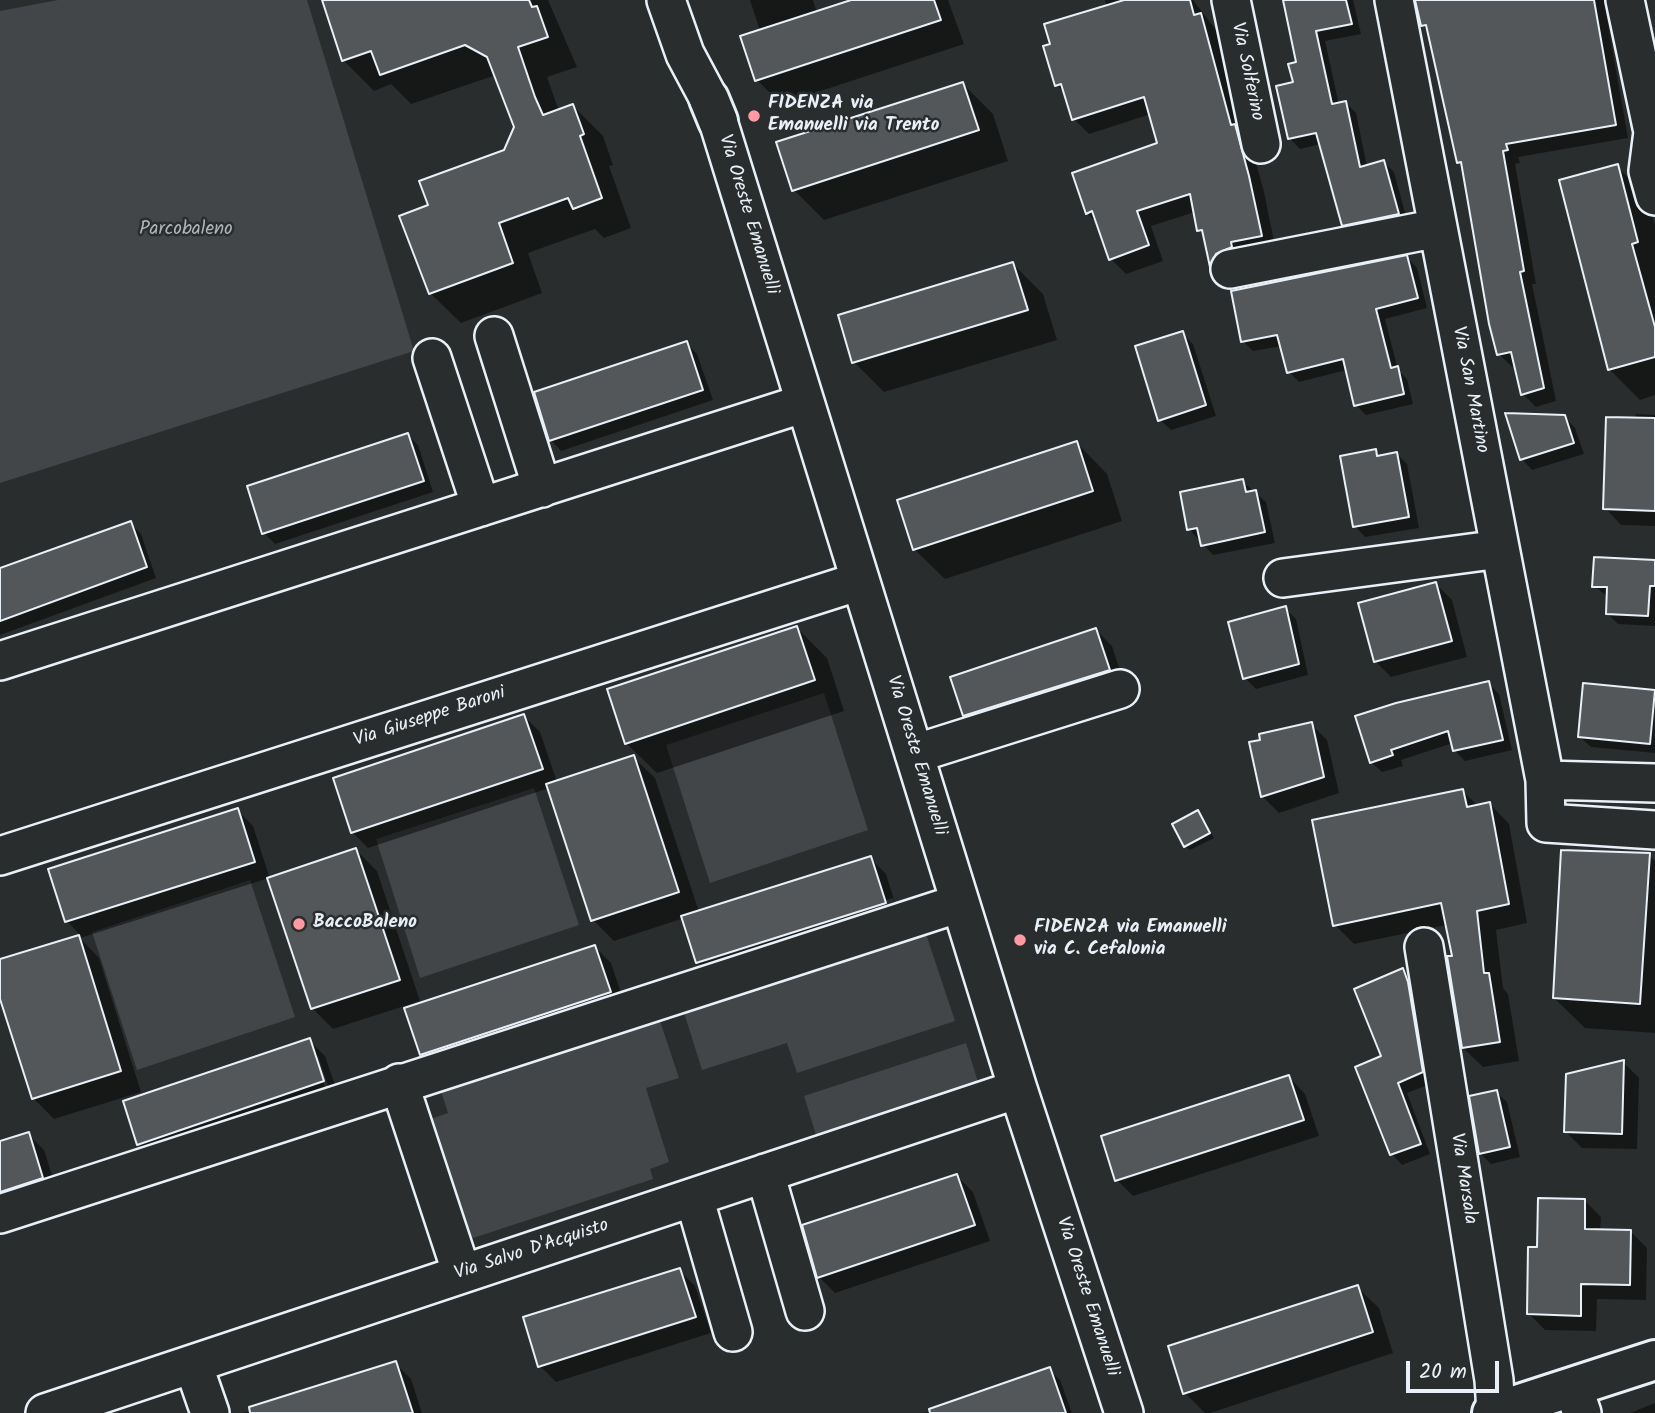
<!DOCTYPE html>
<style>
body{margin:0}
#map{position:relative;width:1655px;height:1413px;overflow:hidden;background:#2a2d2e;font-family:Kalam,sans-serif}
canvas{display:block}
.scale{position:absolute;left:1406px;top:1361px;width:93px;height:32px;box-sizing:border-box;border:4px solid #e8f1f8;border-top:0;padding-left:9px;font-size:21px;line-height:24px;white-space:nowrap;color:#e8f1f8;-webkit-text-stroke:5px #2a2d2e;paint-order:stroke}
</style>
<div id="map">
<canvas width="1655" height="1413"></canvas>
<div class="scale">20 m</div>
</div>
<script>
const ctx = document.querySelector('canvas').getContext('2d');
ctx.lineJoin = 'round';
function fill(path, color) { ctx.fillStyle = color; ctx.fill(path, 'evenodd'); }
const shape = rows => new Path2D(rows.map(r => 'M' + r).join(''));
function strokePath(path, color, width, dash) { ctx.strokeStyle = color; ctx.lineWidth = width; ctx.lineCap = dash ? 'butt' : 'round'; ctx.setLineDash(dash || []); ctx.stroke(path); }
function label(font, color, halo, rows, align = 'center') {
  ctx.font = font + ' Kalam,sans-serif'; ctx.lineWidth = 5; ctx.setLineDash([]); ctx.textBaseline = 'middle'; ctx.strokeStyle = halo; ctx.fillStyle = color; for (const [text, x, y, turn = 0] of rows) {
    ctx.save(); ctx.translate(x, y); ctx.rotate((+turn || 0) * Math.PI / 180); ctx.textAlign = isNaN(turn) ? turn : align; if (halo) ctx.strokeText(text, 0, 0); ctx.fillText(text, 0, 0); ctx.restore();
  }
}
fill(shape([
 [58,0,307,0,414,351,0,483,0,11],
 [824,693,868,830,710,883,666,745],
 [534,788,579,925,420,978,376,839],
 [250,880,295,1017,137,1070,92,932],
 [924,928,955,1021,797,1073,787,1043,702,1070,682,1006],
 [658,1015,679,1078,646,1088,669,1162,650,1169,653,1179,467,1240,428,1120,448,1113,440,1088],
 [966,1043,978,1082,816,1135,804,1096]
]), '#424648');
fill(shape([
 [323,0,548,0,577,67,547,77,559,111,573,106,603,136,613,165,609,166,631,228,604,238,595,229,528,253,542,293,461,323,430,293,430,206,505,151,516,127,496,75,411,104,391,84,374,91,343,60],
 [750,0,813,0,817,13,857,0,948,0,964,44,781,104,757,80,760,31],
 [1105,0,1193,0,1216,30,1244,135,1250,141,1264,192,1276,251,1226,280,1211,266,1206,237,1199,230,1195,212,1151,226,1163,261,1126,274,1111,259,1098,224,1087,213,1159,144,1151,114,1089,134,1074,119,1066,94,1057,85,1052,45,1107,7],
 [1285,0,1353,0,1361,34,1325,41,1339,105,1346,103,1356,113,1367,167,1384,162,1394,172,1408,224,1354,235,1343,225,1321,144,1300,149,1289,138,1298,63],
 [1417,0,1611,0,1614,12,1606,13,1628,138,1518,157,1520,163,1515,164,1536,284,1532,284,1556,401,1536,407,1523,394,1516,366,1512,367,1499,354,1464,167,1459,162,1429,32,1423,25],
 [963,84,993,114,1008,161,824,220,794,190],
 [1617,166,1647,197,1655,225,1655,395,1640,400,1610,370],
 [1407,257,1417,268,1427,308,1385,319,1398,370,1407,379,1413,404,1366,415,1356,405,1347,370,1299,382,1289,372,1282,346,1253,351,1243,341],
 [1013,264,1043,294,1057,340,884,392,854,362],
 [1182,333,1193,344,1216,416,1171,430,1160,420],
 [686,343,697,354,713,400,561,451,551,440],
 [1636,414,1655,415,1655,526,1621,525,1605,508],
 [1565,417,1575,428,1584,454,1532,470,1522,459],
 [408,435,418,445,433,492,275,544,264,533],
 [1077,443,1107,474,1122,521,945,579,914,549],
 [1375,451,1381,457,1397,454,1407,464,1419,528,1365,537,1355,526],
 [1242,481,1266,502,1275,543,1213,555,1189,529],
 [130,523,141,534,156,578,0,635,0,570],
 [1655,562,1655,626,1618,624,1607,613,1608,597,1594,586],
 [1436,584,1452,600,1467,657,1391,677,1375,661],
 [1285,608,1296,619,1308,675,1256,689,1245,678],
 [797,628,827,658,844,711,657,773,626,743],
 [1096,630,1112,646,1125,686,981,732,965,715,953,678],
 [1488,683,1499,694,1512,750,1465,761,1454,750,1453,743,1401,760,1403,766,1382,772,1371,762],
 [1654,692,1655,753,1591,747,1580,737],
 [524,716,540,732,557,782,633,757,655,778,699,912,870,858,886,874,900,919,714,978,698,962,684,918,614,941,593,920,549,788,368,848,352,832],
 [893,898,894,902,705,962,705,958],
 [1311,724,1327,740,1339,793,1279,813,1263,797,1251,743],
 [1463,791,1479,807,1490,804,1509,824,1527,923,1496,930,1503,988,1508,994,1519,1061,1483,1067,1463,1048,1447,925,1354,944,1335,925],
 [237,810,253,826,270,879,356,850,377,871,420,1001,333,1029,312,1008,269,878,80,938,99,958,141,1092,54,1119,33,1098,0,993,0,961,81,936,67,921],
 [1198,812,1214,838,1190,850,1185,846],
 [1649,855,1655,861,1655,1033,1585,1028,1554,998],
 [595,947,611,963,626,1008,437,1070,421,1054],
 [1402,970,1413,981,1433,1083,1407,1093,1430,1154,1402,1165,1392,1154,1384,1057],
 [309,1040,325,1056,339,1097,155,1160,139,1144],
 [314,1056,318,1056,329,1089,326,1090],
 [1623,1062,1639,1078,1637,1149,1582,1148,1566,1132],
 [1289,1077,1305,1094,1319,1136,1133,1196,1117,1180],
 [1496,1092,1507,1102,1520,1157,1491,1164,1480,1153],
 [28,1134,44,1150,58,1194,0,1212,0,1143],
 [957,1176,973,1192,990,1241,835,1293,819,1277],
 [1585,1201,1601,1217,1600,1231,1631,1232,1647,1248,1646,1300,1597,1299,1596,1331,1545,1330,1529,1314,1539,1249],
 [679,1270,695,1286,711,1333,556,1382,540,1366],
 [1357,1287,1379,1308,1393,1353,1210,1413,1205,1413,1185,1393],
 [395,1363,411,1379,422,1413,243,1413],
 [1049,1369,1060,1380,1072,1413,924,1413],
 [1655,1403,1655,1413,1630,1413]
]), '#0007');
const building = shape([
 [322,0,529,0,532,7,537,6,548,37,518,47,535,97,543,115,573,104,584,134,580,136,602,198,573,209,568,198,499,223,513,263,429,294,399,216,428,205,419,181,504,150,514,127,487,57,465,45,380,75,371,51,342,61,322,0],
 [851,0,934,0,941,20,755,81,740,36,851,0],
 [1124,0,1190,0,1194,15,1201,13,1231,125,1235,124,1249,176,1262,236,1231,242,1232,247,1216,254,1210,267,1202,230,1197,231,1190,194,1137,211,1149,245,1109,260,1092,211,1086,214,1072,173,1157,143,1144,97,1072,120,1061,84,1055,86,1043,46,1050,44,1044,24,1124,0],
 [1283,0,1346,0,1352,24,1316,31,1332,104,1346,101,1360,167,1384,160,1399,214,1342,226,1316,133,1288,139,1276,86,1293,82,1288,64,1296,62,1283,0],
 [1415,0,1594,0,1616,125,1506,144,1508,150,1503,151,1524,271,1520,272,1544,388,1521,395,1511,352,1497,355,1489,324,1461,162,1457,163,1426,25,1421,26,1415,0],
 [963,82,979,130,792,191,776,142,963,82],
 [1618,164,1638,242,1632,244,1655,327,1655,357,1608,370,1559,180,1618,164],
 [1407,255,1418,298,1376,309,1391,368,1398,366,1404,394,1354,406,1343,359,1287,373,1277,335,1241,342,1231,291,1407,255],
 [1013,262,1028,310,852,363,838,315,1013,262],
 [1183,331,1206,405,1158,421,1135,346,1183,331],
 [687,341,703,390,549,441,534,392,687,341],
 [1505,413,1565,415,1574,443,1520,460,1505,413],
 [1606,417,1655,418,1655,511,1603,509,1606,417],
 [408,433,424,481,262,534,247,486,408,433],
 [1077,441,1093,491,913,550,897,500,1077,441],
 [1376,449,1377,456,1397,452,1409,517,1353,527,1340,456,1376,449],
 [1243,479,1246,492,1256,490,1265,532,1201,546,1197,528,1187,530,1180,492,1243,479],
 [131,521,147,567,0,621,0,568,131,521],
 [1594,557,1655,560,1655,586,1650,586,1648,616,1606,614,1607,587,1592,587,1594,557],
 [1436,582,1452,641,1374,662,1358,603,1436,582],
 [1286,606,1299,664,1243,679,1228,622,1286,606],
 [797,626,815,680,625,744,607,689,797,626],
 [1096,628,1110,670,963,716,950,677,1096,628],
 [1489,681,1503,740,1453,751,1448,731,1391,750,1393,755,1370,763,1355,716,1396,703,1489,681],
 [1583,683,1655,690,1650,744,1578,737,1583,683],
 [524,714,543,769,351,833,333,778,524,714],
 [1312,722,1324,777,1261,797,1249,742,1260,740,1259,734,1312,722],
 [634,755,679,892,591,921,546,784,634,755],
 [1463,789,1467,807,1490,802,1509,904,1477,911,1484,973,1489,973,1500,1042,1462,1048,1447,956,1452,956,1441,903,1333,926,1312,820,1463,789],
 [238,808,255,862,65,922,48,869,238,808],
 [1198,810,1210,833,1184,847,1172,824,1198,810],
 [356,848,400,980,311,1009,267,878,356,848],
 [1561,850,1650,853,1640,1004,1553,998,1561,850],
 [871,856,886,903,696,963,681,916,871,856],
 [79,935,121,1071,32,1099,0,999,0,959,79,935],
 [595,945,611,992,420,1055,404,1008,595,945],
 [1403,968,1408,982,1423,1072,1398,1083,1421,1144,1390,1155,1355,1067,1381,1056,1354,989,1403,968],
 [310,1038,324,1081,137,1145,123,1101,310,1038],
 [1624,1060,1622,1134,1564,1132,1566,1074,1624,1060],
 [1289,1075,1304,1120,1115,1181,1101,1136,1289,1075],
 [1497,1090,1510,1147,1479,1154,1469,1096,1497,1090],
 [29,1132,43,1178,0,1192,0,1141,29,1132],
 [957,1174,975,1225,817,1278,802,1225,957,1174],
 [1538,1198,1585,1199,1585,1229,1631,1230,1630,1285,1581,1284,1581,1316,1527,1314,1528,1247,1537,1247,1538,1198],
 [680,1268,696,1317,538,1367,523,1317,680,1268],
 [1358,1285,1373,1332,1183,1394,1168,1346,1358,1285],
 [396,1361,413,1413,250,1413,249,1407,396,1361],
 [1050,1367,1066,1413,930,1413,929,1409,1050,1367]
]);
fill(building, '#535759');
strokePath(building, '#e8f1f8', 2);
const street = shape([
 [666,0,685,54,709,99],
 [1231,0,1261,144],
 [1394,0,1545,780,1546,823,1655,830],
 [1625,0,1653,132,1648,171,1655,196],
 [718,121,1018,1089,1124,1413],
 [1230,269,1438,228],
 [494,336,542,488],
 [432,358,481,507],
 [1283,578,1500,549],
 [0,661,805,403],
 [914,754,1120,689],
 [1545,780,1655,783],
 [0,856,860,581],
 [1424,947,1494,1380,1496,1412],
 [399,1083,462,1274],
 [765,1173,805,1311],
 [694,1197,733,1332],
 [0,1214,960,903],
 [193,1364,210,1413],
 [1573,1387,1582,1413],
 [45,1413,1018,1089]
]);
const secondary = shape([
 [709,99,718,121],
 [1492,1413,1655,1360]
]);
strokePath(street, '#e8f1f8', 42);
strokePath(secondary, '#e8f1f8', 44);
strokePath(street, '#2a2d2e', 37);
strokePath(secondary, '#2a2d2e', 38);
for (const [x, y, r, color] of [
 [754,116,7,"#ff9aa2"],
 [299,924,7,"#ff9aa2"],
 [1020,940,7,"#ff9aa2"]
]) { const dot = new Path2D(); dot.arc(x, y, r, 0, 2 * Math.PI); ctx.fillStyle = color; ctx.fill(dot); strokePath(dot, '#2a2d2e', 2.5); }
label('19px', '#e8f1f8', '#2a2d2e', [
 ["Via Solferino",1246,72,78],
 ["Via Oreste Emanuelli",747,215,73],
 ["Via San Martino",1469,390,79],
 ["Via Giuseppe Baroni",430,718,-18],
 ["Via Oreste Emanuelli",915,756,73],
 ["Via Marsala",1462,1179,81],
 ["Via Salvo D'Acquisto",532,1251,-18],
 ["Via Oreste Emanuelli",1086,1297,72]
]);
label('bold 19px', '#e8f1f8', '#2a2d2e', [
 ["FIDENZA via",768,105],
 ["Emanuelli via Trento",768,127],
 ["BaccoBaleno",313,924],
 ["FIDENZA via Emanuelli",1034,929],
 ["via C. Cefalonia",1034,951]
], 'left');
label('19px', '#aeb5ba', '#2a2d2e', [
 ["Parcobaleno",186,231]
]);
</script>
